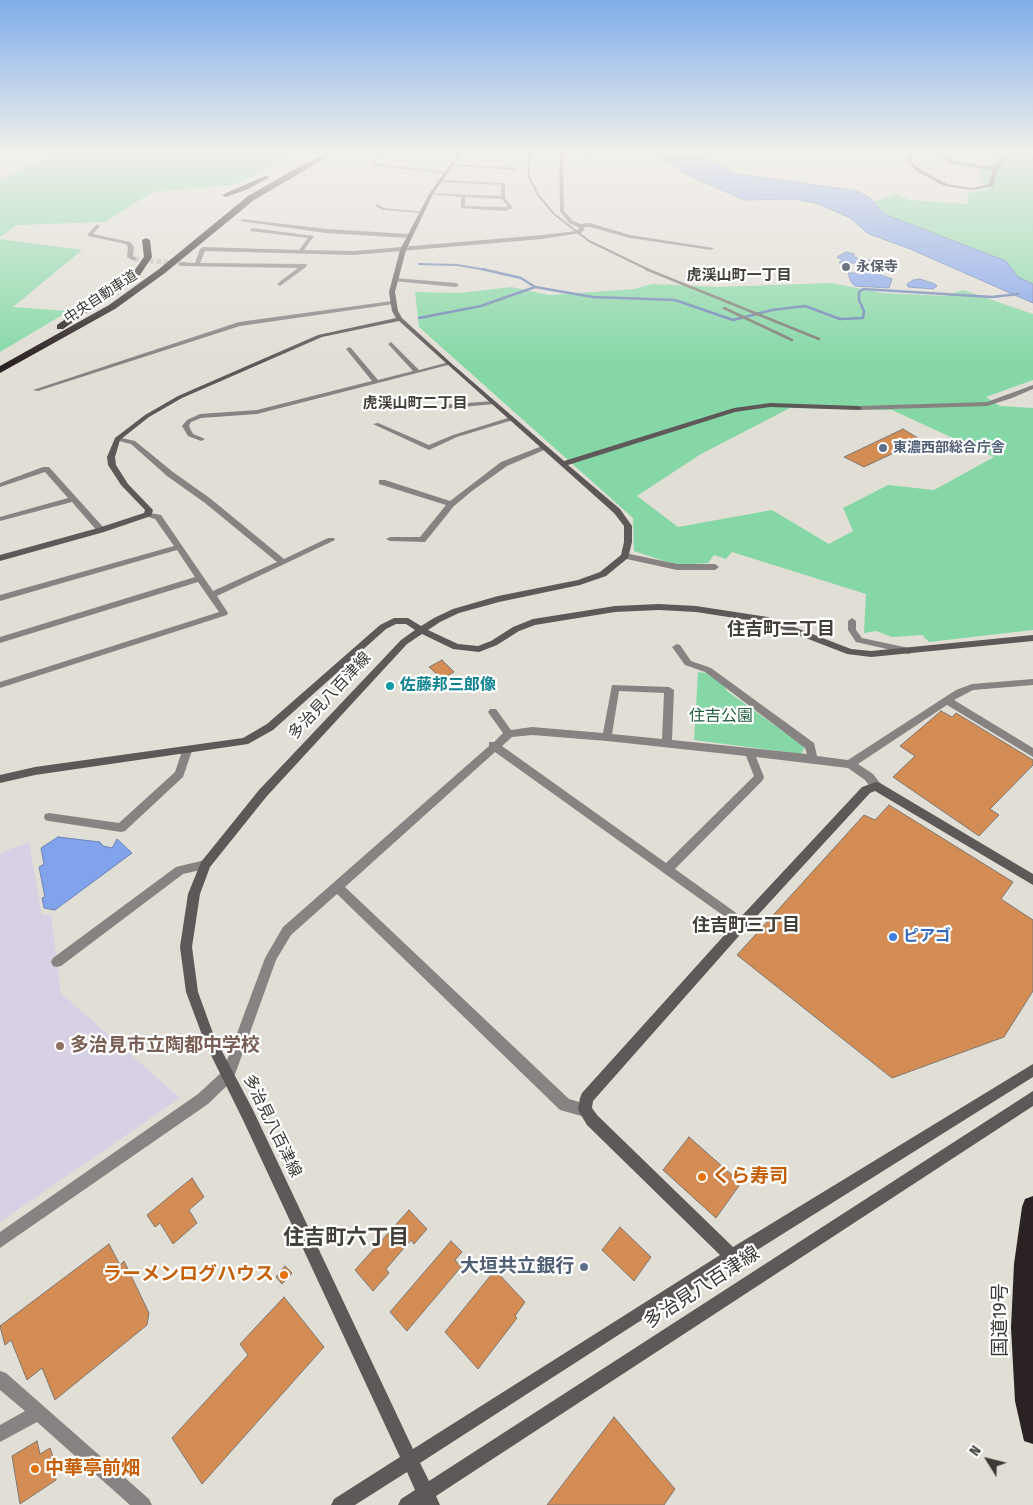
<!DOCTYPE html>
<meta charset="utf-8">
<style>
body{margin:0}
#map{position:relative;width:1033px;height:1505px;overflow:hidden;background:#e1ded5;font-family:"Fira Sans Condensed",sans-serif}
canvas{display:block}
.north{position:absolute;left:963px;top:1435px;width:50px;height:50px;-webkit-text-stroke:4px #fff;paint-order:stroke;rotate:306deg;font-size:14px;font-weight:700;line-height:20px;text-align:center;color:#3a3935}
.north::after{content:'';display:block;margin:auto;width:18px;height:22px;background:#3a3935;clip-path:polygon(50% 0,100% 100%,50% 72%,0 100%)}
</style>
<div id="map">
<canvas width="1033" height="1505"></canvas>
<div class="north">N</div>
</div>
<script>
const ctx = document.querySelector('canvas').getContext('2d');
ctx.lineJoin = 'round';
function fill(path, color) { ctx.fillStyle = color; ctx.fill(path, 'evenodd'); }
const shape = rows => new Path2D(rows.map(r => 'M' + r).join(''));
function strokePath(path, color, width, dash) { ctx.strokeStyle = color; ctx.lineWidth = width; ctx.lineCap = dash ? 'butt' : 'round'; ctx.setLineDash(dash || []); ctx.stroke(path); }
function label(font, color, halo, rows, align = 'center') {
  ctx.font = font + ' "Fira Sans Condensed","Noto Sans JP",sans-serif'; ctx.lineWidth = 4.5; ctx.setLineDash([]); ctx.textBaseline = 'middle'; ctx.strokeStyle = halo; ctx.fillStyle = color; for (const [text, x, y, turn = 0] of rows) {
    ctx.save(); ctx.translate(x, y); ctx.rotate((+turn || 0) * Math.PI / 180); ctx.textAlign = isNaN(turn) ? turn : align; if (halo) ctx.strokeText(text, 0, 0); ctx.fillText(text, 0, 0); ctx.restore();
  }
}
fill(shape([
 [29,842,42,915,51,914,61,993,180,1098,0,1222,0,853]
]), '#d8d0e5');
fill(shape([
 [58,152,303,152,234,185,153,192,105,222,17,225,0,237,0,180],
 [993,152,1033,152,1033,284,1018,277,1006,261,884,214,873,202,896,194,910,200,967,204,968,193,988,189,978,171],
 [0,239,82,250,13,307,69,311,0,352],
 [831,283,883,293,945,296,963,290,1033,314,1033,380,986,397,1000,406,1033,408,1033,630,929,642,922,635,892,637,876,631,864,633,866,594,732,552,726,559,714,555,708,563,676,565,634,551,633,518,419,327,415,292,460,293,511,287,550,295,634,289,652,284,717,287],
 [790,408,892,410,994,457,934,490,888,485,843,508,853,531,829,544,772,510,678,527,637,496,701,454],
 [698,672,706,673,724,685,727,691,805,747,801,754,694,740]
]), '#85d8a6');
const water = shape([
 [653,152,698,152,712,162,739,174,857,191,871,199,884,214,1006,261,1018,277,1033,284,1033,303,910,249,869,234,850,218,819,204,794,199,745,200,695,179,663,160,653,152],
 [846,252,854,254,854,257,857,258,880,262,885,271,875,273,892,279,889,288,855,286,851,282,848,273,858,273,859,266,856,263,839,263,842,260,837,257,846,252],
 [920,279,935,284,937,286,933,289,908,287,907,284,913,280,920,279],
 [58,837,100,842,103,846,112,848,117,839,132,853,55,910,44,908,42,898,45,897,39,867,44,864,41,848,58,837]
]);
fill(water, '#81a3eb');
strokePath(water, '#6c83b4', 1);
strokePath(shape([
 [419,264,457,265,487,270]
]), '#6c83b4', 2);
strokePath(shape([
 [482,269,521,278,535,287,593,297,675,300,733,320,772,310,805,306,840,319,863,318,864,311,859,300,859,292,863,289,992,297,1018,294],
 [419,318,481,306,535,287]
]), '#6c83b4', 2.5);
const building = shape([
 [903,429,921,440,864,467,844,457,903,429],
 [442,660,454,672,442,679,429,667,442,660],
 [941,711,952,717,956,713,1033,760,1033,765,990,809,999,815,979,836,893,777,915,756,900,746,941,711],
 [889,805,1013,882,1001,899,1033,920,1033,991,1004,1037,892,1078,737,955,864,815,875,820,889,805],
 [689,1137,741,1183,716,1218,663,1170,689,1137],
 [192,1178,204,1197,189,1210,197,1223,173,1244,160,1223,155,1227,147,1215,192,1178],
 [409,1210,427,1229,414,1244,411,1240,386,1269,389,1273,373,1291,355,1270,409,1210],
 [620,1227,651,1257,634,1281,602,1250,620,1227],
 [451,1241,462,1252,455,1260,461,1267,407,1331,390,1312,451,1241],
 [109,1244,120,1265,124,1261,149,1313,147,1325,55,1400,42,1368,27,1380,11,1340,5,1345,0,1326,109,1244],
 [285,1266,292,1273,282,1284,276,1277,285,1266],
 [495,1270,525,1302,515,1316,517,1318,478,1369,445,1332,495,1270],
 [284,1297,324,1347,202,1484,172,1438,248,1355,240,1344,284,1297],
 [614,1417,675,1489,664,1505,547,1505,614,1417],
 [37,1441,40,1454,50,1448,55,1462,56,1480,20,1504,12,1456,37,1441]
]);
fill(building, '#d38d54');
strokePath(building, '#7f7771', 1);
strokePath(shape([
 [134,259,181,264]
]), '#c0bdb5', 5, [5, 2.5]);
fill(shape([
 [384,152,389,152,376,161,378,164,448,172,446,173,374,166,372,160,384,152],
 [559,152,563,152,564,211,573,221,581,224,590,223,630,235,714,248,711,250,630,238,590,227,583,227,585,229,581,233,542,239,354,255,205,251,200,263,307,264,306,267,280,286,277,284,278,283,298,268,181,266,178,264,181,262,195,263,200,249,203,247,299,250,308,238,250,231,252,228,314,236,304,250,354,251,542,235,577,231,579,229,578,227,569,223,560,211,559,152],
 [573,152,579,152,598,160,594,161,573,152],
 [452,164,516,168,518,169,516,170,450,166,452,164],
 [437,180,505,183,505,198,513,208,505,211,461,208,461,197,429,194,431,193,501,196,501,185,439,182,437,180],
 [465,197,502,199,508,207,465,206,465,197],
 [377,204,384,208,424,212,422,213,383,210,375,206,377,204],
 [242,219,326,229,409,234,412,236,409,238,326,233,240,221,242,219],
 [97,224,100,226,93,234,130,242,134,247,133,256,136,258,136,260,132,260,127,257,128,247,126,244,88,236,88,234,97,224],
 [395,278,456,283,459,285,456,287,393,281,392,280,395,278],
 [392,301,395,303,394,304,240,326,38,391,33,390,239,322,392,301],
 [391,342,419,370,449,362,452,364,257,414,201,418,191,422,189,426,193,434,203,438,205,439,201,441,188,436,182,426,187,420,200,414,257,410,372,381,346,349,349,347,351,348,378,380,413,371,389,345,388,344,391,342],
 [1033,385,1033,389,1012,398,987,406,859,410,856,408,859,406,987,402,1033,385],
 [493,401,495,402,495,404,428,410,425,408,428,406,493,401],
 [511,417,514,419,513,420,457,437,429,450,373,424,378,423,429,445,453,435,511,417],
 [117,437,135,441,173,472,211,499,284,559,328,538,334,538,335,540,217,596,228,613,227,615,0,688,0,682,219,612,198,582,0,643,0,637,195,577,177,550,0,601,0,595,174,546,155,519,145,516,145,512,161,515,213,591,277,562,205,503,167,476,131,444,115,440,115,438,117,437],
 [542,446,549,448,507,466,472,491,454,506,425,542,390,541,386,539,390,537,420,537,446,505,379,484,379,480,385,480,450,501,501,462,542,446],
 [43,467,49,467,104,528,104,532,98,532,72,502,0,521,0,517,68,498,45,472,0,487,0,483,43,467],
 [625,553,677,564,715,564,719,567,715,570,677,570,622,558,621,556,625,553],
 [852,618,856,621,856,630,862,638,909,648,914,651,909,654,856,642,848,630,848,621,852,618],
 [677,644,680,645,691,661,711,668,814,743,817,756,848,760,956,690,972,684,1033,679,1033,685,973,690,954,700,1033,748,1033,757,947,705,858,764,873,774,880,783,881,786,880,789,876,790,872,789,865,780,848,768,756,757,764,777,763,780,675,869,746,920,748,924,746,928,742,929,495,752,345,887,569,1099,590,1105,592,1110,590,1115,585,1117,560,1110,337,894,291,935,276,960,233,1080,208,1104,0,1248,0,1232,198,1094,223,1071,265,958,283,927,489,746,489,742,494,742,503,733,490,715,488,712,490,709,496,709,511,730,532,727,603,733,612,685,669,687,674,690,672,740,807,754,805,748,705,672,685,665,672,647,677,644],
 [619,691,664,693,662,739,612,734,619,691],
 [532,735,607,741,746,756,754,776,666,863,502,746,512,737,532,735],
 [187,747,191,748,192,751,183,777,125,831,121,832,49,821,45,820,44,817,45,814,49,813,119,823,175,772,183,748,187,747],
 [205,860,209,862,211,865,209,868,183,874,61,966,57,967,53,966,51,962,53,958,176,867,205,860],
 [0,1371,6,1373,149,1499,152,1505,130,1505,37,1422,0,1442,0,1425,25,1411,0,1390,0,1371]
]), '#888383');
fill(shape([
 [459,152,463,152,433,194,406,250,395,292,398,311,402,318,451,363,564,461,734,408,770,403,859,406,862,408,859,410,770,407,735,412,568,465,620,509,632,526,632,542,628,558,606,576,580,585,499,602,459,613,440,622,428,630,458,644,478,646,491,641,513,627,533,619,615,606,659,604,696,606,768,617,851,649,871,651,1033,635,1033,641,871,657,847,654,767,623,696,612,659,610,615,612,535,625,519,631,497,645,479,652,453,649,422,634,407,644,267,796,210,867,200,894,192,947,198,992,214,1036,253,1110,413,1449,720,1255,587,1125,578,1110,580,1098,582,1093,738,920,862,787,876,782,880,783,1033,874,1033,885,875,791,870,793,746,928,593,1101,592,1108,597,1115,733,1247,1033,1064,1033,1077,738,1262,637,1323,420,1463,429,1481,1033,1091,1033,1106,436,1496,440,1505,398,1505,401,1499,415,1490,407,1472,355,1505,331,1505,334,1499,400,1457,243,1120,205,1043,186,992,180,947,188,894,201,862,259,790,401,640,415,630,406,624,396,624,386,629,273,730,248,744,35,775,0,783,0,775,35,767,243,738,267,724,380,625,394,618,408,618,421,626,434,618,453,609,498,596,578,580,600,572,621,555,624,542,624,526,614,513,399,321,322,337,182,398,149,417,120,440,115,457,116,465,128,484,153,510,151,516,104,532,0,561,0,555,98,528,144,513,145,510,121,485,108,465,107,457,115,438,145,415,178,396,318,335,396,318,392,311,389,292,400,250,429,194,459,152],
 [908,152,912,152,911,161,920,169,947,184,972,188,989,184,993,170,953,164,928,152,934,152,956,162,995,167,1009,152,1013,152,998,169,993,186,972,190,944,186,916,171,907,161,908,152]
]), '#5f5859');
fill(shape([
 [328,152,336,152,254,200,165,273,115,309,0,373,0,366,109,305,159,269,248,196,295,169,328,152],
 [265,176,270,177,248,189,226,197,222,195,265,176],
 [146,238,150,240,152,257,140,275,63,329,57,329,57,325,134,271,144,257,142,240,146,238],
 [1033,1196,1033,1444,1024,1441,1015,1401,1011,1328,1014,1264,1022,1207,1025,1199,1033,1196]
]), '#2b2223');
strokePath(shape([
 [529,152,529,177,538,195,554,214,589,241,649,270]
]), '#7d7b75', 2);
strokePath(shape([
 [646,269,819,339],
 [724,308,792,340]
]), '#7d7b75', 2.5);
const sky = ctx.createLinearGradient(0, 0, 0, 363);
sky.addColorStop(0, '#7fade9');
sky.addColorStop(0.42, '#f2f0ec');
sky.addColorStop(1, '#f2f0ec00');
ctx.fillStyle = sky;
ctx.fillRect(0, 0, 1033, 363);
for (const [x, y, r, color] of [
 [846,267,5,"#6b7280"],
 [883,448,5,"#5c6f8a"],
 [390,686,5,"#0f9aa8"],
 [893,937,5,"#3f7fe0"],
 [60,1046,5,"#8d6e63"],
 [702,1177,5,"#e8710a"],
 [584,1267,5,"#5c6f8a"],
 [284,1275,5,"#e8710a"],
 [35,1469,5,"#e8710a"]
]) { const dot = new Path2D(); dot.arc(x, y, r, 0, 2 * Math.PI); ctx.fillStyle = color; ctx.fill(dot); strokePath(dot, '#fff', 2); }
label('bold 14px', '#5b616d', '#fff', [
 ["永保寺",856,267]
], 'left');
label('14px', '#3a3935', '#fff', [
 ["中央自動車道",101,297,-33]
]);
label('bold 14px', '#4e5e75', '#fff', [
 ["東濃西部総合庁舎",893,448]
], 'left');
label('bold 15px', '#424038', '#fff', [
 ["虎渓山町一丁目",739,276],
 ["虎渓山町二丁目",415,404]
]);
label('bold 16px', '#0d838f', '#fff', [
 ["佐藤邦三郎像",400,686]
], 'left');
label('16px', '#3a3935', '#fff', [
 ["多治見八百津線",330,696,-47],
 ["多治見八百津線",272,1126,64]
]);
label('16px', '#22613f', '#fff', [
 ["住吉公園",721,717]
]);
label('bold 16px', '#366cbe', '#fff', [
 ["ピアゴ",903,937]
], 'left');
label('bold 18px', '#424038', '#fff', [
 ["住吉町二丁目",781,630],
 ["住吉町三丁目",746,926]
]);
label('bold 19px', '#785e54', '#fff', [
 ["多治見市立陶都中学校",70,1046]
], 'left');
label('bold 19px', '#c56008', '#fff', [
 ["くら寿司",712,1177],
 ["ラーメンログハウス",274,1275,"right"],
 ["中華亭前畑",45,1469]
], 'left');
label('bold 19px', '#4e5e75', '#fff', [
 ["大垣共立銀行",574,1267]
], 'right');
label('19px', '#3a3935', '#fff', [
 ["多治見八百津線",702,1288,-33],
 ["国道19号",1001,1320,-90]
]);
label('bold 21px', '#424038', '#fff', [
 ["住吉町六丁目",346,1238]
]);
</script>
